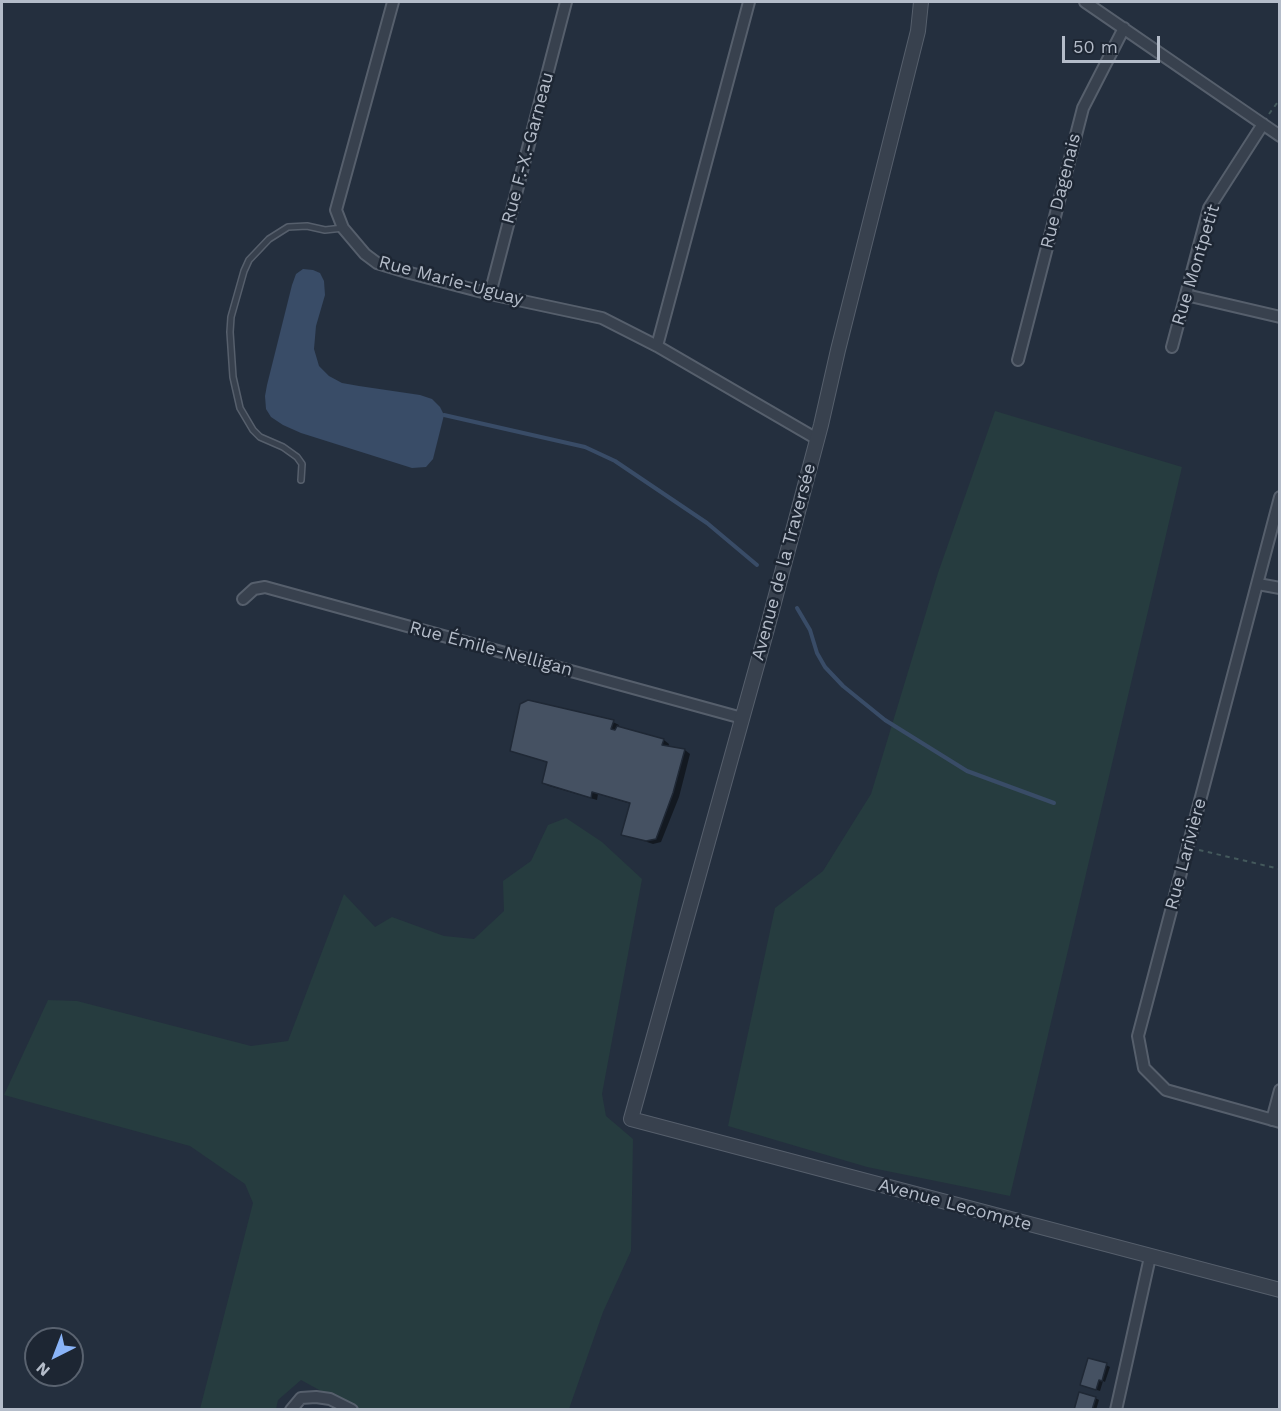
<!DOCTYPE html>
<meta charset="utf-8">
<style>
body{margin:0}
#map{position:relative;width:1281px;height:1411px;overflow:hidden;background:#242f3e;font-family:"Work Sans",sans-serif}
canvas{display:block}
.frame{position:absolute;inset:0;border:3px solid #b4bcc9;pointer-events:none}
.north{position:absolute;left:24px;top:1327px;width:60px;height:60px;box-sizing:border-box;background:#1d2633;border:2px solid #59626f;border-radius:50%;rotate:222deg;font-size:16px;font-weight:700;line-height:24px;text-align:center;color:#b4bcc9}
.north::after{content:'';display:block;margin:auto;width:21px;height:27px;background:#8ab4f8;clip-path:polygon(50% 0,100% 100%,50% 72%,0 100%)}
.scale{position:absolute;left:1062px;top:36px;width:98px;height:27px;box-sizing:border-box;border:3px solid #b4bcc9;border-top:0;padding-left:8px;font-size:18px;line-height:21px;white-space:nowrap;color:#b4bcc9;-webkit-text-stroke:4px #1d2633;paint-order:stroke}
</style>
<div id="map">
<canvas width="1281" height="1411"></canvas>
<div class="frame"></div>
<div class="north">N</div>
<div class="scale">50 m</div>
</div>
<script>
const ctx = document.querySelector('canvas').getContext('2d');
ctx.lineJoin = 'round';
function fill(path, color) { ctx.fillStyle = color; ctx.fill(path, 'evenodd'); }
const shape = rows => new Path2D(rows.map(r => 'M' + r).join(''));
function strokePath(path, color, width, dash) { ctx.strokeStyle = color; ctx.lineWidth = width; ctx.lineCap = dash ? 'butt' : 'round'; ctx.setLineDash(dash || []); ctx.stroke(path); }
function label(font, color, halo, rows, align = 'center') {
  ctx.font = font + ' "Work Sans",sans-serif'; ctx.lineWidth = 5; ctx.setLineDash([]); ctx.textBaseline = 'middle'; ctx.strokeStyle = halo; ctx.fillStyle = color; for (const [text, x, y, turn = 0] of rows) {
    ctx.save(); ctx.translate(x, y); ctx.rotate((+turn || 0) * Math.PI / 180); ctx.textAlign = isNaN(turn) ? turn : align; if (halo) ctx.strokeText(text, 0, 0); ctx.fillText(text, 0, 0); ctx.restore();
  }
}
fill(shape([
 [995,411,1182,467,1010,1196,867,1167,728,1126,775,908,823,871,871,794,938,573],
 [566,818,602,842,642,879,602,1094,606,1116,633,1139,631,1251,603,1312,569,1409,354,1409,301,1380,278,1400,276,1409,200,1409,253,1203,245,1184,190,1146,4,1095,48,1000,77,1001,251,1046,288,1041,344,894,375,927,392,917,444,936,474,939,504,911,503,881,531,861,548,825]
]), '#263c3f');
fill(shape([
 [303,269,313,270,320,273,324,281,325,295,316,326,314,349,319,366,329,376,342,383,359,386,420,395,432,399,440,407,444,415,433,459,426,467,412,468,301,433,283,425,271,417,266,409,265,396,267,385,292,285,296,274]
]), '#394c67');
fill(shape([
 [613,722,619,725,618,728,664,740,669,744,668,748,685,750,690,754,679,797,661,842,653,844,623,834,631,804,598,794,597,800,549,786,543,783,548,763,512,750],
 [1106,1365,1110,1367,1105,1382,1103,1381,1100,1391,1085,1386],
 [1095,1398,1099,1400,1096,1410,1075,1410]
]), '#0007');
strokePath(shape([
 [444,415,585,447,615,461,707,523,757,565],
 [797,608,810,630,817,653,825,667,843,686,885,720,967,771,1054,803]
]), '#394c67', 4);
const building = shape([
 [528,700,614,720,611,729,615,730,617,726,664,739,662,745,685,749,673,793,656,839,646,841,621,835,630,803,592,792,591,798,542,783,547,762,510,751,520,704,528,700],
 [1088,1358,1107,1363,1102,1381,1099,1380,1096,1390,1080,1385,1088,1358],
 [1079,1392,1096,1397,1092,1410,1074,1410,1079,1392]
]);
fill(building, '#455162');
strokePath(building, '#1f2835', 1.5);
const service = shape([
 [301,480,302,464,297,457,283,447,260,437,253,430,240,408,233,377,230,332,231,317,244,271,249,260,269,239,288,227,307,226,325,230,343,228]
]);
const minor = shape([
 [393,2,336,210,343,228,365,254,377,263,410,273,490,294,602,318,657,346,817,439],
 [1085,2,1280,136],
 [490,294,566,2],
 [1186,295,1280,317],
 [657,346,749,2],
 [1172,347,1209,208,1263,124],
 [1018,360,1083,108,1124,28],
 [1280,497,1138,1036,1144,1068,1166,1090,1280,1122],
 [1258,584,1280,588],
 [243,599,254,589,265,587,742,718],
 [1272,1120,1280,1090],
 [291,1410,301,1398,316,1397,330,1399,352,1410],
 [1116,1410,1150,1257]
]);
const tertiary = shape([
 [921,2,918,31,838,350,821,425,767,629,631,1119,1280,1290]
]);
strokePath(service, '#565f6c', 8);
strokePath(minor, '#565f6c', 14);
strokePath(tertiary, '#565f6c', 16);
strokePath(shape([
 [1269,114,1280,99],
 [1199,850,1280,869]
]), '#44595c', 2, [4.5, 4.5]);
strokePath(service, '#38414e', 5);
strokePath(minor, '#38414e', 10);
strokePath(tertiary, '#38414e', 14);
label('18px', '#b4bcc9', '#1d2633', [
 ["Rue F.-X.-Garneau",528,148,-75],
 ["Rue Dagenais",1061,191,-76],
 ["Rue Montpetit",1196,265,-73],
 ["Rue Marie-Uguay",451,281,15],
 ["Avenue de la Traversée",784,562,-75],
 ["Rue Émile-Nelligan",491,649,15],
 ["Rue Larivière",1186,854,-75],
 ["Avenue Lecompte",955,1205,15]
]);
</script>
